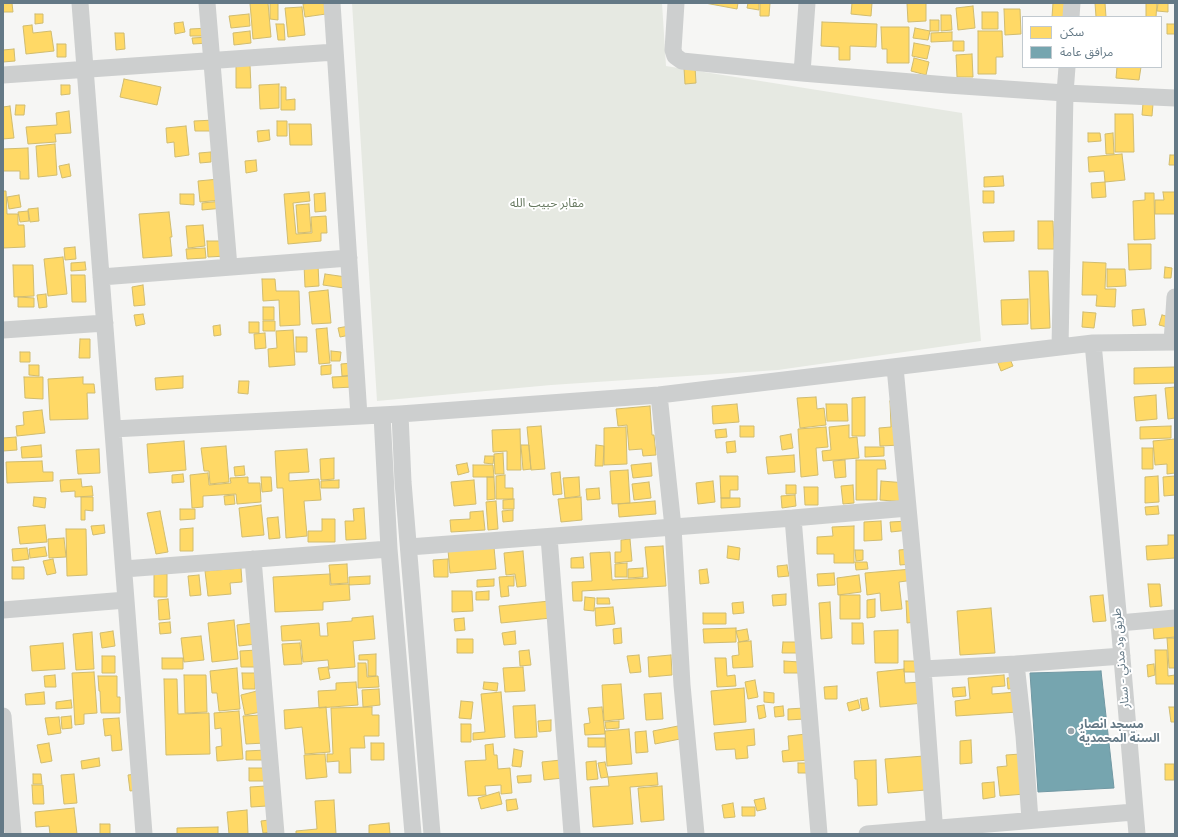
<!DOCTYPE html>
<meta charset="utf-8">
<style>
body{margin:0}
#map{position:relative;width:1178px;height:837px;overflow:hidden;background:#f6f6f4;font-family:Raleway,"Noto Sans Arabic",sans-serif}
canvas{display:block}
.frame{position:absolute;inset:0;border:4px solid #647986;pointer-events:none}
.legend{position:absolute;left:1022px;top:16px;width:140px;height:52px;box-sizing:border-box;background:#fff;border:1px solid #c1c9cf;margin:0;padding:5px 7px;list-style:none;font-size:12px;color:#647986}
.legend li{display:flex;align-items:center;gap:8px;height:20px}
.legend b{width:20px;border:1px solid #c1c9cf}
</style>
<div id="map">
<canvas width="1178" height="837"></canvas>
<div class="frame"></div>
<ul class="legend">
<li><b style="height:11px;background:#ffd966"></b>سكن</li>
<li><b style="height:11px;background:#76a5af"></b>مرافق عامة</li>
</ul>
</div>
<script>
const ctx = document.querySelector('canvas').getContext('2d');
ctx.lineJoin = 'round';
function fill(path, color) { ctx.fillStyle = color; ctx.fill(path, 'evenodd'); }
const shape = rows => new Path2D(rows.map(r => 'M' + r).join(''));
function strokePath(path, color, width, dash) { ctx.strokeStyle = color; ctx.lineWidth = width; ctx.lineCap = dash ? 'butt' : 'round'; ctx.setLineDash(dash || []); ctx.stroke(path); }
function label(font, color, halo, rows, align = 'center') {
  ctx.font = font + ' Raleway,"Noto Sans Arabic",sans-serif'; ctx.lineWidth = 4; ctx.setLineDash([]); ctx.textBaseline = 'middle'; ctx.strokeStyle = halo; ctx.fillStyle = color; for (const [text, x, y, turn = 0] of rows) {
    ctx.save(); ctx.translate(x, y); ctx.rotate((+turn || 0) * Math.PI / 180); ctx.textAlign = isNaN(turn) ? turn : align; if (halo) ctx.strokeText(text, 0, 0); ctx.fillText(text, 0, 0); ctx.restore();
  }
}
fill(shape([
 [352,3,662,3,666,66,962,113,981,341,778,370,551,385,377,401]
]), '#e6e9e2');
const homes = shape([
 [3,3,12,3,13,12,3,12,3,3],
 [250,3,268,3,271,37,253,39,250,3],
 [270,3,278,3,278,20,270,19,270,3],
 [310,3,324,3,326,14,305,17,303,4,310,3],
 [705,3,738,3,737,9,705,3],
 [748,3,759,3,759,10,747,8,748,3],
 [760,3,770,3,769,16,760,16,760,3],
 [852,3,872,3,871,16,851,14,852,3],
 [907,3,926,3,926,21,908,22,907,3],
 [1053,3,1069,3,1067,17,1052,17,1053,3],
 [1095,3,1105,3,1106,17,1096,17,1095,3],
 [1146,3,1157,3,1156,17,1146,17,1146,3],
 [1158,3,1168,3,1168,12,1157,11,1158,3],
 [973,6,975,28,958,30,956,8,973,6],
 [302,7,305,35,288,37,285,8,302,7],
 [1004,9,1020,9,1021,34,1005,35,1004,9],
 [982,12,998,12,998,29,982,29,982,12],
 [35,14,43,14,43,23,35,24,35,14],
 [249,14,250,26,231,28,229,16,249,14],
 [941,15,951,15,952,30,941,31,941,15],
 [930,20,939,20,939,31,930,31,930,20],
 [183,22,185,32,175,34,174,23,183,22],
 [822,22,877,24,876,47,850,46,850,60,839,60,839,47,821,46,822,22],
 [276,24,284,24,285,40,278,40,276,24],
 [1167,24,1175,24,1175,34,1167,34,1167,24],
 [32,25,33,33,51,31,54,51,26,54,23,26,32,25],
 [881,27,909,27,909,63,887,63,887,49,882,49,881,27],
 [209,28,209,36,190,36,190,29,209,28],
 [915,28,930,31,928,40,913,38,915,28],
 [250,31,251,43,234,45,233,33,250,31],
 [978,31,1002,31,1003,57,996,57,996,74,978,74,978,31],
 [952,32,952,41,931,42,931,33,952,32],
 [115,33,124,33,125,49,116,50,115,33],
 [209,37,209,43,193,44,192,38,209,37],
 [953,41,964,41,964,51,953,51,953,41],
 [914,43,930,46,927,59,912,56,914,43],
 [57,44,66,44,66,57,57,57,57,44],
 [14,49,15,61,3,62,3,50,14,49],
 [972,54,973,77,957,77,956,55,972,54],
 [914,58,929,62,926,75,911,71,914,58],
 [236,65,250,65,251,88,236,88,236,65],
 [695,67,696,83,685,84,684,68,695,67],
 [1117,67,1141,67,1139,80,1116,78,1117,67],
 [124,79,161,87,157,105,120,97,124,79],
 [279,84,279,108,260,109,259,85,279,84],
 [61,85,70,85,70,94,61,95,61,85],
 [281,87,286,87,286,100,295,99,295,110,281,110,281,87],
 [1143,103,1153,104,1152,116,1142,115,1143,103],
 [16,105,25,105,24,115,15,115,16,105],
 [10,106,14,138,3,139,3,107,10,106],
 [69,111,71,133,55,134,56,142,28,144,26,127,57,125,56,113,69,111],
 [1115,114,1133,114,1134,152,1115,152,1115,114],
 [215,120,216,131,195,131,194,121,215,120],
 [277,121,287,121,287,136,277,136,277,121],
 [289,124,311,124,312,145,290,145,289,124],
 [186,126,189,155,175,157,174,142,167,143,166,128,186,126],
 [269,130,270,140,258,142,257,131,269,130],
 [1088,133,1100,133,1101,141,1088,142,1088,133],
 [1113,133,1114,154,1106,154,1105,134,1113,133],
 [55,144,57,175,38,177,36,146,55,144],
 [28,148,29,179,20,179,20,171,3,171,3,149,28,148],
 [211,152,211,162,200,163,199,153,211,152],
 [1122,154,1125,180,1105,182,1104,171,1089,172,1088,157,1122,154],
 [1170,155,1175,155,1175,165,1169,165,1170,155],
 [256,160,257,171,246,173,245,161,256,160],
 [69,164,71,176,62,178,59,166,69,164],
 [1003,176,1004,186,984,187,984,177,1003,176],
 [219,179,221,200,200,202,198,181,219,179],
 [1105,182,1106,197,1092,198,1091,183,1105,182],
 [3,191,6,191,7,214,18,214,18,225,24,225,25,247,3,248,3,191],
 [983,191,994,191,994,203,983,203,983,191],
 [309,192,310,201,293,203,296,234,312,233,311,217,326,216,327,233,321,233,321,241,288,244,284,194,309,192],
 [1163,192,1175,192,1175,214,1155,214,1155,200,1164,200,1163,192],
 [325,193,326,211,315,212,314,194,325,193],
 [1145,193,1154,193,1155,239,1134,240,1133,201,1145,200,1145,193],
 [180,194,194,194,194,205,180,204,180,194],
 [19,195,21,207,9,209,7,197,19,195],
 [223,201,224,208,202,210,202,203,223,201],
 [309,204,311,232,298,233,296,205,309,204],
 [38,208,39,221,30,222,28,209,38,208],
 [28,211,29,221,20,222,18,212,28,211],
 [169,212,172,237,170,237,172,256,143,258,139,214,169,212],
 [1038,221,1053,221,1054,249,1038,249,1038,221],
 [203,225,205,246,188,248,186,226,203,225],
 [1014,231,1014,241,984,242,983,232,1014,231],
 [207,241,226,241,227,256,208,257,207,241],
 [1128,244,1151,244,1151,269,1129,270,1128,244],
 [75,247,76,259,65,260,64,248,75,247],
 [205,248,206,258,187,259,186,249,205,248],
 [63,257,67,294,48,296,44,259,63,257],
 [85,262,86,270,71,271,71,263,85,262],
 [1083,262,1106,263,1105,289,1116,289,1115,307,1096,306,1097,295,1082,295,1083,262],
 [318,264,319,286,305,287,304,265,318,264],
 [13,265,33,265,34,296,14,297,13,265],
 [1165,267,1172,268,1171,278,1164,278,1165,267],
 [1107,269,1125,269,1126,286,1107,287,1107,269],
 [1029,271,1048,271,1050,328,1031,329,1029,271],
 [325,274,346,277,344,288,323,285,325,274],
 [71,275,85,275,86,302,72,302,71,275],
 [262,279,275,279,276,291,299,291,300,325,280,326,279,300,263,301,262,279],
 [143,285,145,305,134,306,132,287,143,285],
 [328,290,331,323,312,324,309,292,328,290],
 [46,294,47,307,39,308,37,295,46,294],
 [18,297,34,298,34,307,18,307,18,297],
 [1028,299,1028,324,1002,325,1001,300,1028,299],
 [263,307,274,307,274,320,263,320,263,307],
 [1144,309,1146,325,1133,326,1132,310,1144,309],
 [1083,312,1096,313,1094,328,1082,327,1083,312],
 [143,314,145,324,136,326,134,315,143,314],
 [1162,315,1170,317,1167,327,1159,325,1162,315],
 [263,321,275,321,275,331,263,331,263,321],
 [249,322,259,322,259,333,249,333,249,322],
 [220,325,221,335,214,336,213,326,220,325],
 [349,326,350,335,340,337,338,328,349,326],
 [327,328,330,363,319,364,316,329,327,328],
 [293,330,295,365,269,367,268,349,277,348,276,331,293,330],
 [265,333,266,348,255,349,254,334,265,333],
 [296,337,307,337,307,352,296,352,296,337],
 [80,339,90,339,90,358,79,358,80,339],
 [331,351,341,352,340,361,331,361,331,351],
 [20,352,30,352,30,362,20,362,20,352],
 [1010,359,1013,366,1001,371,998,363,1010,359],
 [351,363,352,375,342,376,341,364,351,363],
 [29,365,39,365,39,376,29,375,29,365],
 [331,365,331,374,321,375,321,366,331,365],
 [1175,367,1175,383,1134,384,1134,368,1175,367],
 [183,376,183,388,156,390,155,378,183,376],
 [353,376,354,387,333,388,332,377,353,376],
 [24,377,43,377,43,399,25,398,24,377],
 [83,377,83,384,94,384,95,393,87,393,88,419,50,420,48,379,83,377],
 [239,381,249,381,248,394,238,393,239,381],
 [1175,387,1175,418,1168,419,1165,388,1175,387],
 [1156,395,1157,419,1136,421,1134,397,1156,395],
 [816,397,817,409,824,408,826,425,800,428,797,398,816,397],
 [865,397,865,436,852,436,852,398,865,397],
 [890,401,901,445,880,446,879,428,891,427,890,401],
 [737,404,739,422,713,424,712,406,737,404],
 [826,404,847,404,848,421,827,421,826,404],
 [650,406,652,435,654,435,656,455,643,456,642,449,629,450,627,425,618,426,616,409,650,406],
 [42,410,45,433,17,436,16,426,24,425,23,412,42,410],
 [849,425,849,438,857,437,859,458,823,461,822,451,831,450,829,427,849,425],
 [541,426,545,469,531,470,527,427,541,426],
 [740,426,754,426,754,437,740,437,740,426],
 [1171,426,1171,438,1140,439,1140,427,1171,426],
 [626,427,627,464,604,465,604,428,626,427],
 [826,427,828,447,816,448,818,475,801,477,798,429,826,427],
 [520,429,521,470,507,470,507,451,493,452,492,430,520,429],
 [726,429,727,437,716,438,715,430,726,429],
 [791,434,793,448,782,450,780,436,791,434],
 [16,437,17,450,3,451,3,438,16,437],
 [1175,439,1175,473,1167,474,1167,464,1155,465,1153,441,1175,439],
 [184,441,186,470,149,473,147,444,184,441],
 [735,441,736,452,727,453,726,442,735,441],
 [41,445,42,457,22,458,21,447,41,445],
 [521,445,529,445,531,469,523,470,521,445],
 [596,445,604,446,603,466,595,466,596,445],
 [226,446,229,482,210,484,209,471,204,471,201,448,226,446],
 [865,447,884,447,884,456,865,457,865,447],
 [1142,448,1153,448,1153,469,1142,469,1142,448],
 [99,449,100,473,78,474,76,450,99,449],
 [307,449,309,472,289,473,289,481,319,479,321,500,304,501,307,536,286,538,283,488,277,488,275,451,307,449],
 [503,453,504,474,495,474,494,454,503,453],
 [794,455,795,472,768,474,766,457,794,455],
 [485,456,494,456,493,464,484,463,485,456],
 [334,458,334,479,321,480,320,459,334,458],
 [845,460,846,477,835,478,833,461,845,460],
 [856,460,885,460,886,469,877,469,877,500,856,500,856,460],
 [42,461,43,472,53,472,53,481,7,483,6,462,42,461],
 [467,463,469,472,458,475,456,465,467,463],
 [651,463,652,476,633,478,631,465,651,463],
 [473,465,493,465,494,477,473,477,473,465],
 [244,466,245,475,235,476,234,467,244,466],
 [628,470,630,503,612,504,610,471,628,470],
 [560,472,562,494,553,495,551,473,560,472],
 [208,473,209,485,231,483,230,478,248,477,248,483,260,483,261,502,237,504,236,494,203,496,203,507,192,508,190,475,208,473],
 [183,474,184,482,172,483,172,475,183,474],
 [505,475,505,488,513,488,513,499,496,499,496,476,505,475],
 [720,476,738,476,738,490,730,490,730,498,721,498,720,476],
 [1158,476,1159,502,1145,503,1145,477,1158,476],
 [1175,476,1175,495,1164,496,1163,477,1175,476],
 [261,477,271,477,272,491,262,492,261,477],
 [487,477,494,477,495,499,487,500,487,477],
 [579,477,580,496,565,498,563,478,579,477],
 [81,479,82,487,92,486,93,496,75,497,75,491,61,492,60,480,81,479],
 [339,480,339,488,321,488,321,481,339,480],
 [474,480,476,504,454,506,451,482,474,480],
 [713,481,715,502,698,504,696,483,713,481],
 [881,481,907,483,906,502,880,500,881,481],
 [649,482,651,498,634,500,632,484,649,482],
 [786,485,796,485,796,494,786,494,786,485],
 [853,485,854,503,843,504,841,486,853,485],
 [804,487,818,487,818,505,805,505,804,487],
 [599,488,600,499,587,500,586,489,599,488],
 [234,495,235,504,225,505,224,496,234,495],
 [795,495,796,506,782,508,781,496,795,495],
 [34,497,46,498,45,508,33,506,34,497],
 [81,497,93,497,93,511,85,510,85,520,81,520,81,497],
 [581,497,582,520,561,522,558,499,581,497],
 [721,498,740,498,740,507,721,508,721,498],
 [514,499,514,509,503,509,503,500,514,499],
 [496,501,498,529,488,530,486,502,496,501],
 [655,501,656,514,619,517,618,504,655,501],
 [261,505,264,535,242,537,239,508,261,505],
 [1158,506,1159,514,1146,515,1145,507,1158,506],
 [364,508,366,539,346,540,345,521,354,521,353,509,364,508],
 [180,509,195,509,195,519,180,520,180,509],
 [513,510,513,521,503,522,502,511,513,510],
 [160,511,168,552,156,554,147,513,160,511],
 [483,511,485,530,451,532,450,520,470,519,470,512,483,511],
 [278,517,280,538,269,539,267,518,278,517],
 [322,519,335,519,335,542,308,542,308,531,322,531,322,519],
 [881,521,882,540,864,541,864,522,881,521],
 [908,521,909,530,891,532,890,522,908,521],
 [45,525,47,542,20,544,18,527,45,525],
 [104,525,105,533,93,535,91,526,104,525],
 [854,526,854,563,834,563,834,554,817,554,817,537,833,536,832,527,854,526],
 [193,528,193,551,180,551,180,529,193,528],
 [66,529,86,529,87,575,67,576,66,529],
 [1168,535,1175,535,1175,558,1147,560,1146,546,1168,545,1168,535],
 [64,538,66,557,49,558,48,539,64,538],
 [630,539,632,561,615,563,615,552,621,552,621,540,630,539],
 [663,546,666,586,582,591,582,601,573,601,572,582,592,581,590,553,610,552,612,580,648,578,645,547,663,546],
 [728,546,740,548,739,560,727,558,728,546],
 [45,547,47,556,30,558,29,549,45,547],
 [494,547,496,569,450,573,448,550,494,547],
 [27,548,29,559,13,561,12,549,27,548],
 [910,549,911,564,900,565,899,550,910,549],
 [855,550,863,550,863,560,856,561,855,550],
 [523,551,526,586,517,587,515,574,506,575,504,553,523,551],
 [583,557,584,568,571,568,571,558,583,557],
 [53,559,56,573,47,575,43,561,53,559],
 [448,559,448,577,434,577,433,560,448,559],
 [855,562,867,562,868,569,856,570,855,562],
 [627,563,627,577,615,577,615,564,627,563],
 [347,564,348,583,331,584,329,565,347,564],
 [787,565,789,576,778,577,777,566,787,565],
 [12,567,24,567,24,579,12,579,12,567],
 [241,568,242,582,230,583,231,594,208,596,205,571,241,568],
 [643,568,643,577,628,578,628,569,643,568],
 [707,569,709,583,700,584,699,570,707,569],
 [912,569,914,580,899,582,902,609,881,611,880,593,867,595,865,573,912,569],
 [834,573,835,585,818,586,817,574,834,573],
 [154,574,167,574,167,597,154,597,154,574],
 [330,574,330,585,349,584,350,600,323,602,323,610,275,612,273,577,330,574],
 [199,575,201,595,190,596,188,576,199,575],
 [859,575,861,592,838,595,837,578,859,575],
 [370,576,370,584,349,585,349,577,370,576],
 [514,576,514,586,508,586,509,596,501,597,499,577,514,576],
 [494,579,494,586,477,587,477,580,494,579],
 [1148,584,1160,584,1162,606,1150,607,1148,584],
 [452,591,472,591,473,611,452,612,452,591],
 [489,591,489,600,476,600,476,592,489,591],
 [786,594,786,605,773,606,772,595,786,594],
 [840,595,860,595,860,619,840,619,840,595],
 [1103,595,1106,621,1093,622,1090,596,1103,595],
 [585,597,595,598,594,611,584,610,585,597],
 [597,598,609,598,610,604,597,604,597,598],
 [168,599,170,619,159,620,158,600,168,599],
 [875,599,875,617,867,618,867,600,875,599],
 [550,601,551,618,501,623,499,606,550,601],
 [906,601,915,601,916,622,907,623,906,601],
 [743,602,744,613,733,614,732,603,743,602],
 [830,602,832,638,821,639,819,603,830,602],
 [613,607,615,624,596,626,595,608,613,607],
 [991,608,995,653,960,655,957,611,991,608],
 [703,613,726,613,726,624,703,624,703,613],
 [373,616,375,639,353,641,355,667,329,669,328,660,303,662,301,640,282,641,281,626,319,623,320,636,328,636,327,623,352,621,352,618,373,616],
 [464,618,465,630,455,631,454,619,464,618],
 [234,620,238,659,212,662,208,623,234,620],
 [170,622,171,633,160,634,159,623,170,622],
 [253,623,256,644,239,646,237,625,253,623],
 [852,623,863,623,864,644,852,644,852,623],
 [1175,625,1175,637,1154,639,1153,627,1175,625],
 [621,628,622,643,614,644,613,629,621,628],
 [736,628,736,642,704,643,703,629,736,628],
 [747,629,749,640,739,642,736,631,747,629],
 [898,630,898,663,875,663,874,631,898,630],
 [113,631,115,646,102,648,100,633,113,631],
 [515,631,516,644,504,645,502,633,515,631],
 [92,632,94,669,76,670,73,634,92,632],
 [201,636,204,660,184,662,181,638,201,636],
 [1167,638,1175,638,1175,668,1169,668,1167,638],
 [457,639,473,639,473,653,457,653,457,639],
 [751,641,753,667,733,668,732,656,739,655,738,642,751,641],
 [783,642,799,642,798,653,782,653,783,642],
 [63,643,65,669,32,671,30,646,63,643],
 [300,643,302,664,284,665,282,644,300,643],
 [257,650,257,667,241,667,240,651,257,650],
 [529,650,531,665,520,666,519,651,529,650],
 [1155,650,1167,650,1168,676,1175,675,1175,684,1156,684,1155,650],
 [376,654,376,676,368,676,368,660,359,660,359,655,376,654],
 [639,655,641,672,630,673,627,656,639,655],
 [671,655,672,675,649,677,648,657,671,655],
 [102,656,115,656,115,673,102,673,102,656],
 [162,658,183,658,183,669,162,669,162,658],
 [715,658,726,658,727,676,735,675,736,686,717,687,715,658],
 [784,661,800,662,799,673,784,673,784,661],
 [904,661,919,661,919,672,904,672,904,661],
 [358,663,366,663,367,677,378,676,379,687,358,688,358,663],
 [1154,664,1155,675,1148,677,1147,665,1154,664],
 [328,667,330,678,320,680,318,668,328,667],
 [523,667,525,691,505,692,503,668,523,667],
 [237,668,240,709,219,711,217,693,212,693,210,671,237,668],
 [904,669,905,683,923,682,924,703,880,707,877,672,904,669],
 [94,672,97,713,84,714,84,724,75,725,72,673,94,672],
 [242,673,255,673,255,689,243,689,242,673],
 [55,675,56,687,45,687,44,676,55,675],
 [184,675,206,675,207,712,185,713,184,675],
 [1004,675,1005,686,992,687,992,694,1016,692,1018,712,956,716,955,701,970,699,968,678,1004,675],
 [98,676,117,676,117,697,120,697,120,713,101,713,100,691,99,691,98,676],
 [1015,677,1016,688,1008,689,1007,678,1015,677],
 [164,679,177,679,178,714,209,713,210,754,166,755,164,679],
 [755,680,758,697,748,699,745,682,755,680],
 [356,682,358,705,319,708,318,691,336,690,336,683,356,682],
 [484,682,498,683,497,691,483,689,484,682],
 [621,684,624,719,604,721,602,685,621,684],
 [837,686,837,699,825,699,824,687,837,686],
 [965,687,966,696,953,697,952,688,965,687],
 [744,688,746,722,714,725,711,691,744,688],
 [379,689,380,705,363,707,362,690,379,689],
 [257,691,261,712,245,715,241,695,257,691],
 [44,692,45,704,26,705,25,694,44,692],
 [501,692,505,737,473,740,473,733,485,732,481,694,501,692],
 [764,692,774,693,774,703,764,702,764,692],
 [661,693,663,719,646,720,644,694,661,693],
 [867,698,869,709,862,711,860,699,867,698],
 [71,700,72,708,56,709,56,702,71,700],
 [858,700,860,708,849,711,847,703,858,700],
 [461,701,473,702,471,719,459,718,461,701],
 [535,705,537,737,515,738,513,706,535,705],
 [764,705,766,717,759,719,757,706,764,705],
 [783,706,784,716,775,717,774,707,783,706],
 [326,707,330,752,305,754,302,727,285,729,284,710,326,707],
 [372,707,372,715,379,715,379,736,364,736,365,748,350,748,351,773,339,773,339,761,327,762,327,754,333,754,331,708,372,707],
 [602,707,605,734,585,735,584,724,590,723,588,708,602,707],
 [1169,707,1175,707,1175,722,1171,722,1169,707],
 [804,708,805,719,788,720,788,709,804,708],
 [239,711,243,759,217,761,216,747,222,746,221,728,215,729,214,713,239,711],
 [262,715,265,743,246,744,243,716,262,715],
 [71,716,72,728,62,729,61,717,71,716],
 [59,717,61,733,48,735,45,718,59,717],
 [119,718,122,750,112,751,111,735,105,736,103,719,119,718],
 [551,720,551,731,539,732,538,721,551,720],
 [619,721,619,728,606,729,605,722,619,721],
 [461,724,471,724,471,742,461,742,461,724],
 [678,726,680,739,655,744,653,731,678,726],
 [629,729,632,764,607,766,605,731,629,729],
 [754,729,755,745,747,746,748,758,736,759,735,749,716,750,714,733,754,729],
 [646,731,648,752,636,753,635,732,646,731],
 [806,734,809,760,783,762,782,751,789,750,788,736,806,734],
 [588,738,605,738,605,747,588,747,588,738],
 [971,740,972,763,960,764,960,741,971,740],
 [49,743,52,761,41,763,37,745,49,743],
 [371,743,384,743,384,760,371,760,371,743],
 [493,744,494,755,497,755,498,769,510,768,512,793,501,794,501,785,485,786,486,795,468,796,465,761,486,760,485,745,493,744],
 [514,749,523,751,521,767,512,766,514,749],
 [266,750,266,760,246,760,246,751,266,750],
 [325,754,327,777,306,779,304,755,325,754],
 [1021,754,1025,794,1000,796,997,767,1007,766,1006,755,1021,754],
 [924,756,926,790,888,793,885,759,924,756],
 [99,758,100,766,82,769,81,761,99,758],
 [561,760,563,778,544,780,542,762,561,760],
 [876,760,877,805,858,806,857,779,855,779,854,761,876,760],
 [596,761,598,779,587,780,586,762,596,761],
 [605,762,608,777,601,778,598,763,605,762],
 [798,763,809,763,809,773,798,773,798,763],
 [1165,764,1174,764,1174,780,1165,780,1165,764],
 [249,768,267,768,267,781,249,781,249,768],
 [657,773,658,785,630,787,633,824,593,827,590,787,609,786,608,777,657,773],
 [33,774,41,774,42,784,33,784,33,774],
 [74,774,77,803,64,804,61,775,74,774],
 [136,774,138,790,130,791,128,775,136,774],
 [531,775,531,782,518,783,517,776,531,775],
 [994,782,995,797,983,799,982,783,994,782],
 [32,785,43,785,44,804,33,804,32,785],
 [266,786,267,806,251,807,250,787,266,786],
 [662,786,664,820,641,822,638,788,662,786],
 [499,792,502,804,481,809,478,798,499,792],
 [764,798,766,809,757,811,754,800,764,798],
 [516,799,518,809,507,811,506,800,516,799],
 [334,800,336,834,296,834,296,831,317,829,315,801,334,800],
 [733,803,735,817,724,818,722,805,733,803],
 [742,807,755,807,755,816,742,816,742,807],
 [74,808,77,834,50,834,49,826,36,827,35,812,74,808],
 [247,810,248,834,229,834,227,812,247,810],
 [269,820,271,832,263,833,261,821,269,820],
 [389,823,390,834,369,834,369,825,389,823],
 [100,824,110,824,110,834,100,834,100,824],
 [218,827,218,834,177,834,177,828,218,827]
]);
fill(homes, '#ffd966');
strokePath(homes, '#d0bc70', 1);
const public = shape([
 [1101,671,1114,788,1038,792,1030,673,1101,671]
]);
fill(public, '#76a5af');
strokePath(public, '#7198a3', 1);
strokePath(shape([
 [80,3,144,834],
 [207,3,229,267],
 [332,3,359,416],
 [676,3,673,50,675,56,682,61,802,73,948,85,1065,93,1175,98],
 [1071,17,1072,3],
 [802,73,807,3],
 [3,75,335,52],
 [101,277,349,258],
 [3,330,105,323],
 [1172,342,1175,297],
 [1093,343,1119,623,1137,834],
 [1060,347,1065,93,1067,67],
 [895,367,923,669,935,834],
 [659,395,673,527,682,685,696,834],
 [400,414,403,482,432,834],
 [382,415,389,549,413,834],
 [113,429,400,414,659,395,1093,343,1175,342],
 [793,518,819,834],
 [549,537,572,834],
 [409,547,793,518,908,508],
 [253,559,276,834],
 [124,569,389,549],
 [3,610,126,600],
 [1119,623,1175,618],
 [1016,664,1024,736,1030,820],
 [923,669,1016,664,1122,656],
 [3,716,13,834],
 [867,834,1134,812]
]), '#cdcfcf', 17);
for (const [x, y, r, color] of [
 [1071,731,4,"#97a5ac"]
]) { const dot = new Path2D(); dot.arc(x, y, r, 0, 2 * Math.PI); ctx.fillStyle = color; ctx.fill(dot); strokePath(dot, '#fff', 1.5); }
label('12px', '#66785f', '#fff', [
 ["مقابر حبيب الله",547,203]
]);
label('12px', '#647986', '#fff', [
 ["طريق ود مدني - سنار",1121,658,-95]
]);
label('bold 12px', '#647986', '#fff', [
 ["مسجد انصار",1079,724],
 ["السنة المحمدية",1079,738]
], 'left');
</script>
